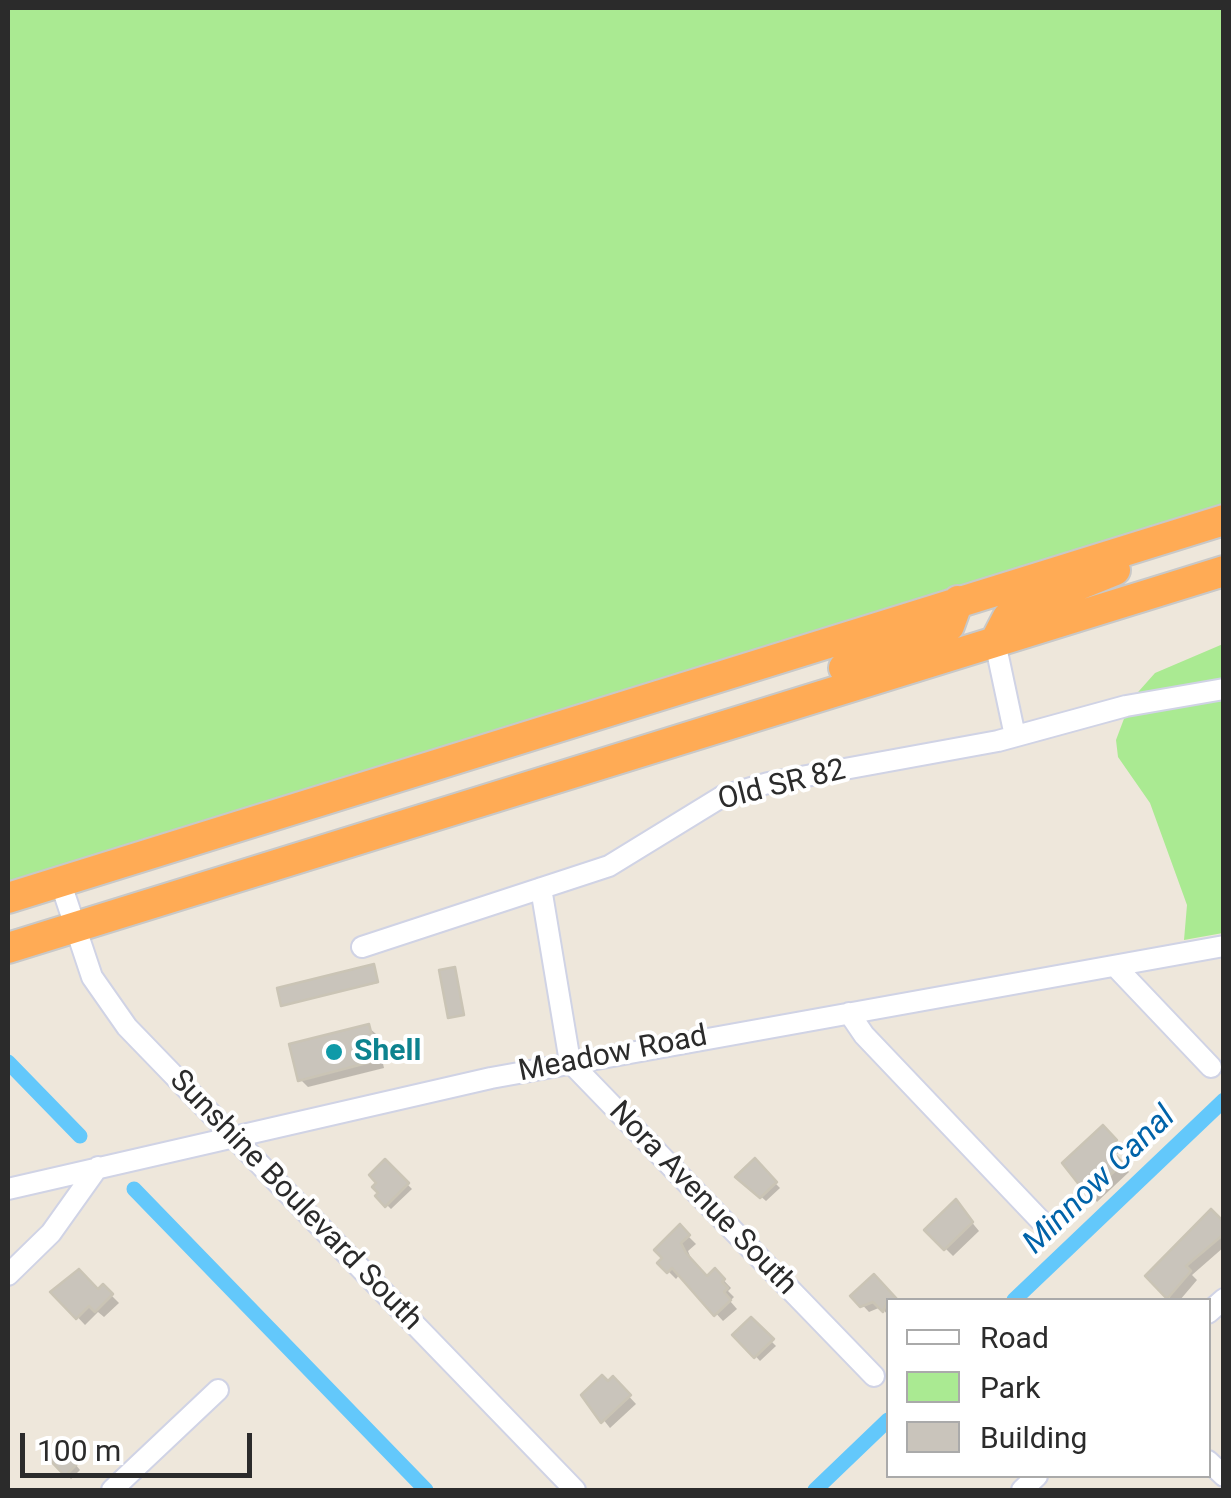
<!DOCTYPE html>
<style>
body{margin:0}
#map{position:relative;width:1231px;height:1498px;overflow:hidden;background:#eee7db;font-family:Roboto,sans-serif}
canvas{display:block}
.frame{position:absolute;inset:0;border:10px solid #2b2b2b;pointer-events:none}
.legend{position:absolute;left:886px;top:1298px;width:325px;height:180px;box-sizing:border-box;background:#fff;border:2px solid #aaa;margin:0;padding:12px 18px;list-style:none;font-size:30px;color:#2b2b2b}
.legend li{display:flex;align-items:center;gap:20px;height:50px}
.legend b{width:50px;border:2px solid #aaa}
.scale{position:absolute;left:20px;top:1433px;width:232px;height:45px;box-sizing:border-box;border:5px solid #2b2b2b;border-top:0;padding-left:12px;font-size:30px;line-height:35px;white-space:nowrap;color:#2b2b2b;-webkit-text-stroke:8px #fff;paint-order:stroke}
</style>
<div id="map">
<canvas width="1231" height="1498"></canvas>
<div class="frame"></div>
<ul class="legend">
<li><b style="height:12px;background:#fff"></b>Road</li>
<li><b style="height:28px;background:#aaea92"></b>Park</li>
<li><b style="height:28px;background:#c9c4bb"></b>Building</li>
</ul>
<div class="scale">100 m</div>
</div>
<script>
const ctx = document.querySelector('canvas').getContext('2d');
ctx.lineJoin = 'round';
function fill(path, color) { ctx.fillStyle = color; ctx.fill(path, 'evenodd'); }
const shape = rows => new Path2D(rows.map(r => 'M' + r).join(''));
function strokePath(path, color, width, dash) { ctx.strokeStyle = color; ctx.lineWidth = width; ctx.lineCap = dash ? 'butt' : 'round'; ctx.setLineDash(dash || []); ctx.stroke(path); }
function label(font, color, halo, rows, align = 'center') {
  ctx.font = font + ' Roboto,sans-serif'; ctx.lineWidth = 8; ctx.setLineDash([]); ctx.textBaseline = 'middle'; ctx.strokeStyle = halo; ctx.fillStyle = color; for (const [text, x, y, turn = 0] of rows) {
    ctx.save(); ctx.translate(x, y); ctx.rotate((+turn || 0) * Math.PI / 180); ctx.textAlign = isNaN(turn) ? turn : align; if (halo) ctx.strokeText(text, 0, 0); ctx.fillText(text, 0, 0); ctx.restore();
  }
}
fill(shape([
 [8,8,1223,8,1223,511,8,889],
 [1223,644,1223,933,1184,940,1187,905,1150,803,1118,757,1116,740,1131,700,1155,673]
]), '#aaea92');
fill(shape([
 [375,969,378,983,284,1004],
 [368,1027,376,1034,384,1068,308,1087,301,1080],
 [1103,1129,1122,1149,1114,1157,1129,1172,1097,1202,1066,1164],
 [385,1162,412,1189,391,1209,378,1196],
 [754,1162,780,1188,766,1201,739,1177],
 [956,1203,979,1231,953,1256,927,1230],
 [1224,1225,1224,1247,1192,1275,1197,1280,1180,1300,1172,1300,1149,1276],
 [680,1228,696,1244,688,1251,693,1263,707,1279,715,1271,731,1288,728,1291,734,1297,730,1301,737,1309,723,1321,680,1274,676,1279,660,1263],
 [874,1278,897,1300,888,1300,888,1315,881,1307,869,1312,854,1296],
 [103,1287,119,1303,104,1317,98,1312,85,1325,54,1292,98,1292],
 [751,1321,776,1346,760,1361,736,1335],
 [613,1379,636,1404,610,1428,584,1395],
 [61,1447,80,1470,71,1479,46,1453]
]), '#0003');
strokePath(shape([
 [8,1062,80,1136],
 [134,1189,426,1490],
 [1014,1300,1224,1100],
 [815,1490,888,1420]
]), '#63c8fb', 15);
const building = shape([
 [374,964,378,982,281,1006,277,988,374,964],
 [455,967,464,1015,448,1018,439,970,455,967],
 [369,1024,378,1060,298,1081,289,1044,369,1024],
 [1103,1125,1117,1140,1109,1148,1123,1163,1088,1196,1062,1163,1103,1125],
 [755,1158,777,1182,760,1198,735,1177,755,1158],
 [385,1159,409,1183,385,1207,375,1196,378,1193,372,1187,376,1183,369,1175,385,1159],
 [956,1199,973,1222,944,1250,924,1230,956,1199],
 [1211,1209,1224,1222,1224,1234,1186,1266,1191,1271,1167,1299,1145,1276,1211,1209],
 [680,1224,690,1235,681,1243,686,1253,707,1276,715,1268,725,1279,722,1282,728,1288,724,1292,731,1300,714,1316,672,1268,667,1273,657,1263,662,1258,654,1250,680,1224],
 [79,1269,98,1289,103,1284,113,1294,95,1312,89,1306,76,1319,50,1292,79,1269],
 [874,1274,897,1299,888,1300,883,1312,873,1302,860,1307,850,1296,874,1274],
 [751,1317,774,1339,754,1358,732,1335,751,1317],
 [602,1375,608,1381,613,1376,631,1395,601,1423,581,1395,602,1375],
 [57,1439,77,1464,65,1476,43,1453,57,1439]
]);
fill(building, '#c9c4bb');
strokePath(building, '#cac4b5', 2.5);
const minor = shape([
 [995,642,1015,736],
 [60,881,92,977,127,1027,575,1490],
 [541,888,570,1062,874,1376],
 [362,947,609,866,723,796,768,783,998,741,1126,706,1224,689],
 [1115,966,1211,1067],
 [849,1013,864,1035,1040,1220],
 [8,1189,491,1078,1224,946],
 [8,1275,51,1233,98,1167],
 [1208,1313,1224,1299],
 [1208,1461,1224,1476],
 [112,1490,218,1390],
 [1022,1490,1037,1476]
]);
const highway = shape([
 [995,642,1008,617,1021,608,1115,570],
 [844,668,949,626,958,601],
 [8,898,1224,520],
 [8,948,1224,571]
]);
strokePath(minor, '#d0d3e5', 24);
strokePath(highway, '#c8c8c8', 34);
strokePath(minor, '#fff', 20);
strokePath(highway, '#ffab55', 30);
for (const [x, y, r, color] of [
 [334,1052,10,"#0f9aa8"]
]) { const dot = new Path2D(); dot.arc(x, y, r, 0, 2 * Math.PI); ctx.fillStyle = color; ctx.fill(dot); strokePath(dot, '#fff', 4); }
label('30px', '#2b2b2b', '#fff', [
 ["Old SR 82",782,786,-14],
 ["Meadow Road",613,1055,-11],
 ["Nora Avenue South",702,1199,46],
 ["Sunshine Boulevard South",295,1201,46]
]);
label('bold 30px', '#0d838f', '#fff', [
 ["Shell",354,1052]
], 'left');
label('italic 32px', '#0063a9', '#fff', [
 ["Minnow Canal",1100,1181,-44]
]);
</script>
